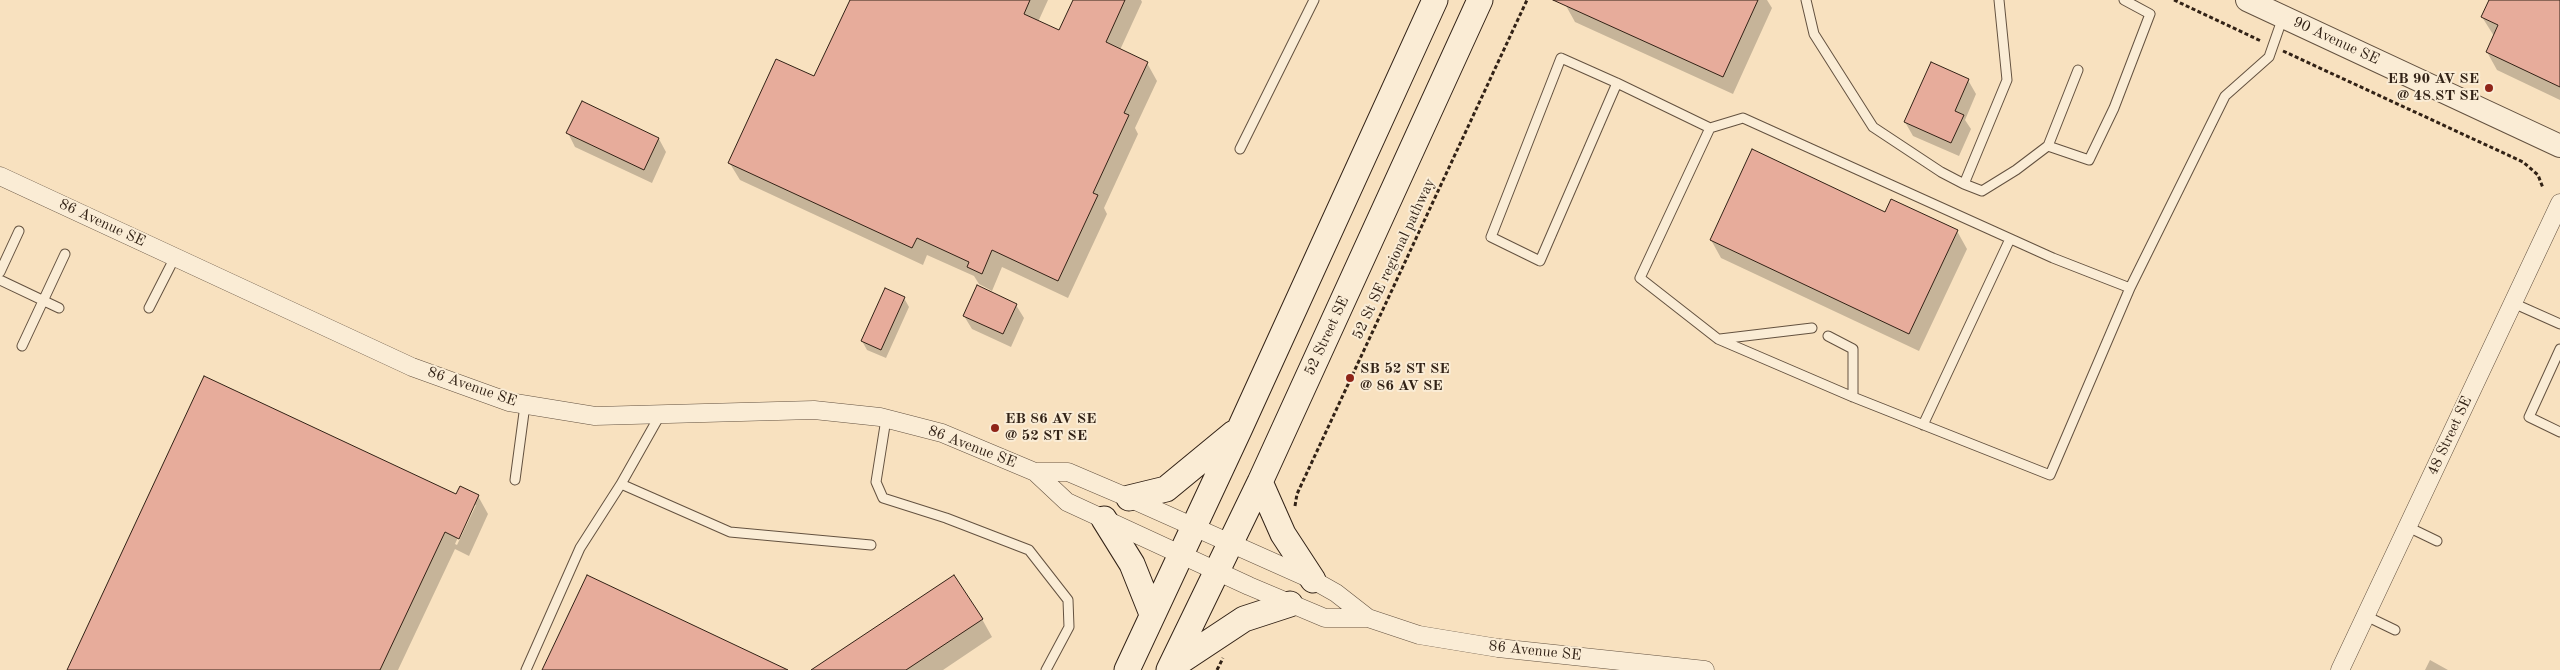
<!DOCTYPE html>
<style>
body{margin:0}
canvas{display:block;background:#f8e1bf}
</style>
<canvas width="2560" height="670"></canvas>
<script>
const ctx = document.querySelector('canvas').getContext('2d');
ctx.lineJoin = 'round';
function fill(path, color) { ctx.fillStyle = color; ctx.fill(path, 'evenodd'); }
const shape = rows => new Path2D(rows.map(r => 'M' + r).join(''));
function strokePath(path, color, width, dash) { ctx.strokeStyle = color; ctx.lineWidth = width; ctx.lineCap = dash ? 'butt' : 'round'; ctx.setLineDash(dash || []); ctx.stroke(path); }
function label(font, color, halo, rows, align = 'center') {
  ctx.font = font + ' "Old Standard TT",serif'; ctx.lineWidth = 4; ctx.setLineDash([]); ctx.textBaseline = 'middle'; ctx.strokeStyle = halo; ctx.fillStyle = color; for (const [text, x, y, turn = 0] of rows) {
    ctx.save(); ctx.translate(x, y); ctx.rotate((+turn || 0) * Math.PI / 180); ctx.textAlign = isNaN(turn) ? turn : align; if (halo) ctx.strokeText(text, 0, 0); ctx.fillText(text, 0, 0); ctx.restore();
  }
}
fill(shape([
 [851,0,1048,0,1038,22,1060,32,1075,0,1141,0,1142,2,1120,50,1147,63,1157,81,1135,128,1138,134,1104,208,1107,214,1068,298,1002,267,992,291,979,284,974,276,927,255,923,265,740,180,729,162,815,78],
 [1567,0,1767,0,1772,8,1733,94,1575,22,1565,4],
 [2491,0,2560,0,2560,100,2497,70,2487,52,2494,36,2482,17],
 [1931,64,1968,80,1976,94,1965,120,1971,129,1959,156,1913,136,1905,122],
 [568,133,659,139,666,152,652,183,575,147],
 [1886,214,1957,231,1967,249,1919,351,1721,258,1711,240],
 [904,298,909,307,886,358,867,350,862,341],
 [1016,305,1024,318,1011,347,972,329,964,316],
 [457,496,478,496,488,514,469,556,455,549,398,670,69,670],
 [473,505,476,505,457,545,455,544],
 [982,619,992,637,943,670,813,670],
 [2430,660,2448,670,2425,670]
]), '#0003');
const building = shape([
 [850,0,1030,0,1024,14,1059,30,1073,0,1125,0,1106,42,1148,62,1124,113,1129,115,1093,193,1098,195,1058,281,992,250,982,274,967,267,969,262,917,238,912,248,728,163,776,59,814,76,850,0],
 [1553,0,1758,0,1723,77,1553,0],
 [2489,0,2560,0,2560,87,2486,52,2498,25,2481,17,2489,0],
 [1931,62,1969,79,1955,111,1964,115,1951,143,1904,122,1931,62],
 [582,101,659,138,644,170,566,133,582,101],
 [1752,149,1885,212,1891,199,1958,230,1909,334,1710,240,1752,149],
 [977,285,1017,304,1003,334,963,316,977,285],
 [885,288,905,297,881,350,861,341,885,288],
 [204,376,456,494,460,486,479,495,459,539,445,532,380,670,67,670,204,376],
 [587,575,788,670,542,670,587,575],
 [954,575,983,619,906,670,811,670,954,575]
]);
fill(building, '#e7ac9b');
strokePath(building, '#322216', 1);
const service = shape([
 [1806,0,1814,34,1873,127,1941,172,1964,184,2007,80,1999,0],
 [2078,70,2048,146,2089,160,2114,108,2150,14,2124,0],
 [1617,83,1540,261,1491,237,1561,58,1617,83,1710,128],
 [1240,149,1314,0],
 [1964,184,1982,191,2016,170,2049,145],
 [0,272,19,231],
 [0,280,59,308],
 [2130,288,2053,258,1743,118,1710,128,1640,278,1718,339,1853,397,2050,475,2130,288,2225,96,2269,57,2283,17],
 [2513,303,2560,324],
 [149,308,175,257],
 [1828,336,1853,349,1853,397],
 [1720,339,1812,328],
 [22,346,65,254],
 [2560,349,2529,417,2560,432],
 [660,415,621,484,730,532,871,545],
 [886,419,876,482,883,498,946,518,1029,550,1068,600,1069,627,1046,670],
 [1923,425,2010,239],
 [515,480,525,405],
 [2408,527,2437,541],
 [2366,616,2395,630],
 [526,670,580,548,621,484]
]);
const minor = shape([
 [0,176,412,367,509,402,595,416,814,410,880,417,942,433,1035,472,1067,502,1249,586,1325,618,1368,618,1419,635,1498,648,1705,670],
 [1035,472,1068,472,1129,498,1313,580,1336,593,1368,618],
 [2340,670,2560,203]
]);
const tertiary = shape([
 [2247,0,2560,146]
]);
const secondary = shape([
 [1260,482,1283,534,1313,580],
 [1129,498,1166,489,1234,433],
 [1104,519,1132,564,1152,614],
 [1170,668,1244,619,1290,604],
 [1127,670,1240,428,1435,0],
 [1169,670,1260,482,1480,0]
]);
strokePath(service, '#645240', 11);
strokePath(minor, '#645240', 19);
strokePath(tertiary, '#645240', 24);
strokePath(secondary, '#322216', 27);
strokePath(shape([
 [2174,0,2261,41],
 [2283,51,2523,162,2538,175,2543,188],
 [1295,506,1297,494,1527,0],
 [1217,670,1223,658]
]), '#322216', 3, [4, 2.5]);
strokePath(service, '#faecd5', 9);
strokePath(minor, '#faecd5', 18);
strokePath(tertiary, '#faecd5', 22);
strokePath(secondary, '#faecd5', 25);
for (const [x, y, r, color] of [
 [2489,88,5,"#8f2418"],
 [1350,378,5,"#8f2418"],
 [995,428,5,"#8f2418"]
]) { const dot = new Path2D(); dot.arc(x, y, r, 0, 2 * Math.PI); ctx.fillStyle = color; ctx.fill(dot); strokePath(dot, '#faecd5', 2); }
label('15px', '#322216', '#faecd5', [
 ["90 Avenue SE",2336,41,25],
 ["86 Avenue SE",102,223,25],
 ["52 St SE regional pathway",1394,259,-65],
 ["52 Street SE",1327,336,-65],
 ["86 Avenue SE",472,387,19],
 ["48 Street SE",2450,436,-65],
 ["86 Avenue SE",972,447,21],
 ["86 Avenue SE",1535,651,6]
]);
label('bold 15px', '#322216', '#faecd5', [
 ["EB 90 AV SE",2479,79,"right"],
 ["@ 48 ST SE",2479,96,"right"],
 ["SB 52 ST SE",1360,369],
 ["@ 86 AV SE",1360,386],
 ["EB 86 AV SE",1005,419],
 ["@ 52 ST SE",1005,436]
], 'left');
</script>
